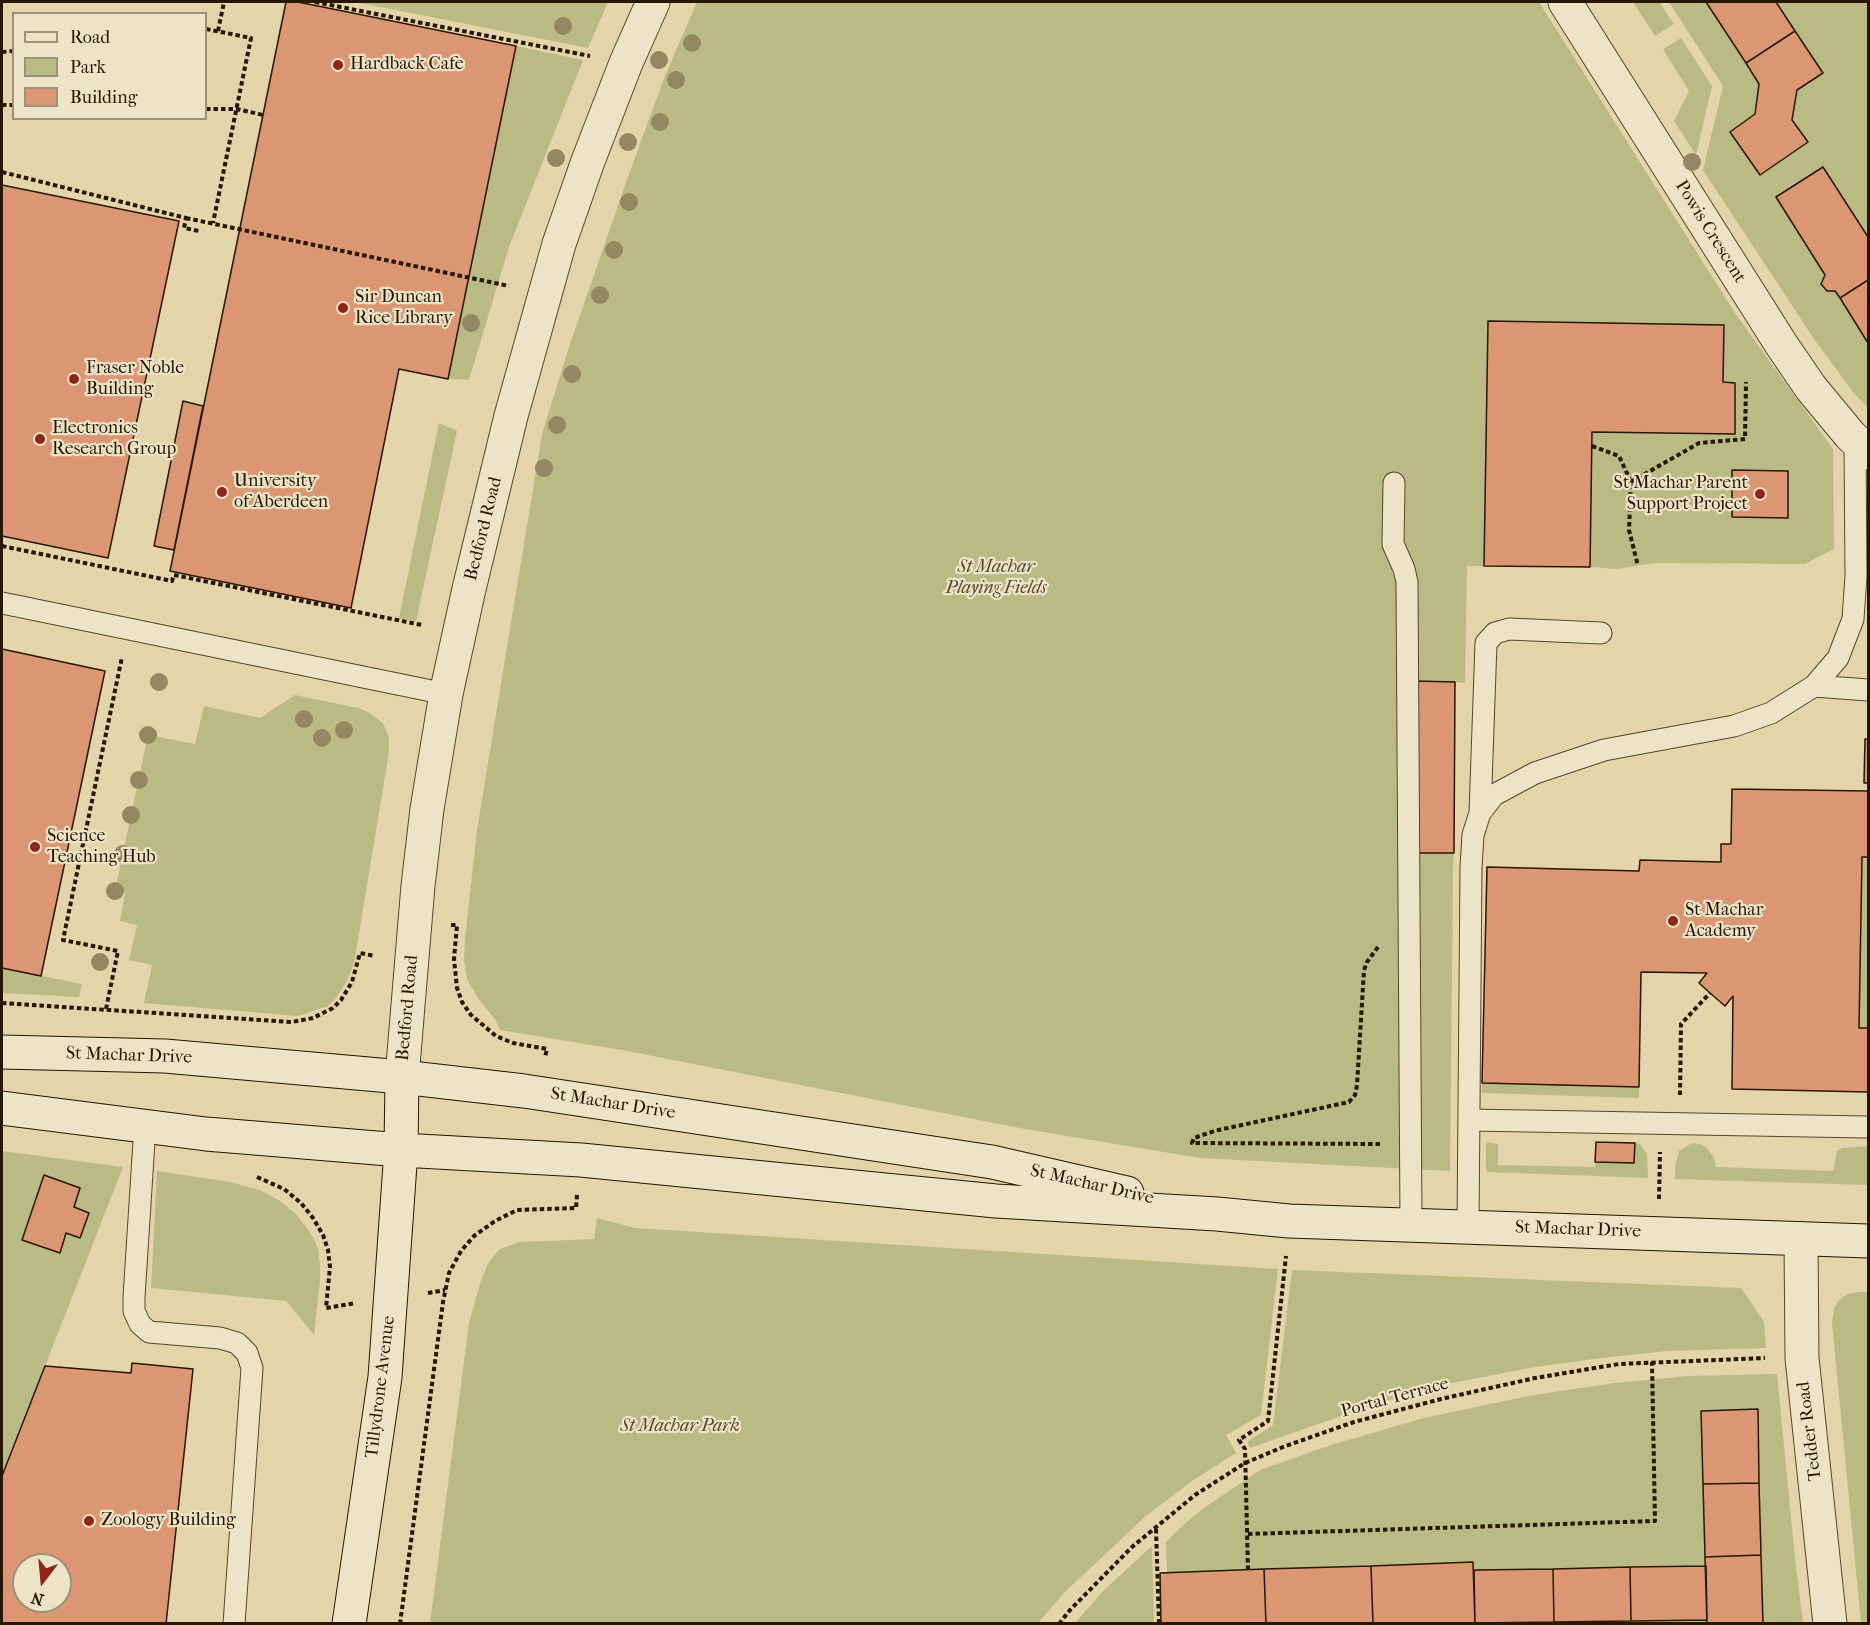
<!DOCTYPE html>
<style>
body{margin:0}
#map{position:relative;width:1870px;height:1625px;overflow:hidden;background:#e3d4a9;font-family:"IM FELL French Canon",serif}
canvas{display:block}
.frame{position:absolute;inset:0;border:3px solid #271603;pointer-events:none}
.legend{position:absolute;left:12px;top:12px;width:195px;height:108px;box-sizing:border-box;background:#ede3c7;border:2px solid #9e9179;margin:0;padding:8px 10px;list-style:none;font-size:18px;color:#271603}
.legend li{display:flex;align-items:center;gap:12px;height:30px}
.legend b{width:30px;border:2px solid #9e9179}
.north{position:absolute;left:12px;top:1553px;width:60px;height:60px;box-sizing:border-box;background:#ede3c7;border:2px solid #9e9179;border-radius:50%;rotate:196deg;font-size:16px;font-weight:700;line-height:24px;text-align:center;color:#271603}
.north::after{content:'';display:block;margin:auto;width:21px;height:27px;background:#8f2418;clip-path:polygon(50% 0,100% 100%,50% 72%,0 100%)}
</style>
<div id="map">
<canvas width="1870" height="1625"></canvas>
<div class="frame"></div>
<ul class="legend">
<li><b style="height:8px;background:#ede3c7"></b>Road</li>
<li><b style="height:16px;background:#babb84"></b>Park</li>
<li><b style="height:16px;background:#db9673"></b>Building</li>
</ul>
<div class="north">N</div>
</div>
<script>
const ctx = document.querySelector('canvas').getContext('2d');
ctx.lineJoin = 'round';
function fill(path, color) { ctx.fillStyle = color; ctx.fill(path, 'evenodd'); }
const shape = rows => new Path2D(rows.map(r => 'M' + r).join(''));
function strokePath(path, color, width, dash) { ctx.strokeStyle = color; ctx.lineWidth = width; ctx.lineCap = dash ? 'butt' : 'round'; ctx.setLineDash(dash || []); ctx.stroke(path); }
function label(font, color, halo, rows, align = 'center') {
  ctx.font = font + ' "IM FELL French Canon",serif'; ctx.lineWidth = 4.5; ctx.setLineDash([]); ctx.textBaseline = 'middle'; ctx.strokeStyle = halo; ctx.fillStyle = color; for (const [text, x, y, turn = 0] of rows) {
    ctx.save(); ctx.translate(x, y); ctx.rotate((+turn || 0) * Math.PI / 180); ctx.textAlign = isNaN(turn) ? turn : align; if (halo) ctx.strokeText(text, 0, 0); ctx.fillText(text, 0, 0); ctx.restore();
  }
}
fill(shape([
 [355,2,608,2,588,48],
 [697,2,1539,2,1735,313,1833,449,1834,549,1805,564,1654,563,1617,569,1590,567,1592,432,1734,434,1735,383,1723,382,1724,325,1488,321,1484,566,1467,566,1465,683,1455,682,1450,1171,1200,1158,1025,1129,622,1050,500,1030,495,1019,479,1000,467,979,464,960,465,938,477,830,542,434,570,344,629,174,665,76],
 [1732,470,1788,471,1787,518,1732,517],
 [1633,2,1659,2,1674,24,1655,36],
 [1669,2,1868,2,1868,408,1853,392,1814,339,1703,170,1723,86],
 [1681,38,1712,86,1696,155,1674,121,1689,91,1663,49],
 [516,46,583,60,509,247,469,380,448,379],
 [439,423,457,431,416,621,399,618],
 [295,695,358,708,368,712,383,723,389,738,389,752,354,963,347,981,336,998,328,1006,298,1016,144,1003,152,965,129,960,137,925,120,921,125,893,115,891,148,735,195,744,204,706,260,718],
 [1862,857,1868,857,1868,1028,1859,1028],
 [2,968,82,984,79,997,2,993],
 [1482,1083,1639,1087,1639,1098,1482,1093],
 [1488,1142,1498,1144,1498,1165,1595,1167,1595,1162,1634,1163,1635,1143,1640,1144,1647,1154,1648,1178,1488,1172,1486,1169,1486,1144],
 [1692,1143,1700,1144,1707,1148,1714,1158,1716,1167,1833,1171,1837,1151,1842,1148,1868,1146,1868,1185,1675,1179,1675,1167,1679,1151],
 [2,1151,123,1167,2,1476],
 [157,1171,230,1182,260,1190,280,1201,296,1214,310,1232,318,1248,320,1264,320,1280,314,1335,286,1301,151,1288],
 [597,1218,635,1228,1278,1269,1261,1415,1226,1435,1236,1453,1192,1481,1146,1516,1066,1591,1038,1623,430,1623,469,1323,481,1280,489,1262,500,1249,520,1242,594,1239],
 [1292,1270,1741,1288,1764,1322,1766,1348,1667,1351,1602,1358,1535,1367,1452,1383,1378,1403,1250,1448,1247,1442,1273,1425],
 [1860,1292,1868,1292,1868,1624,1861,1623,1832,1323,1834,1308,1839,1300,1848,1294],
 [1777,1374,1795,1558,1803,1623,1161,1623,1160,1573,1167,1573,1166,1542,1180,1528,1201,1510,1260,1470,1331,1445,1424,1418,1528,1396,1614,1383,1689,1376],
 [1152,1546,1154,1623,1075,1623,1105,1589]
]), '#babb84');
const building = shape([
 [286,2,298,2,516,46,448,379,399,369,351,608,170,571,286,2],
 [1706,2,1776,2,1795,31,1746,63,1706,2],
 [1795,31,1823,73,1797,90,1792,120,1808,142,1760,175,1730,132,1755,114,1759,84,1746,63,1795,31],
 [1823,167,1868,237,1868,280,1840,298,1835,291,1827,291,1821,284,1825,275,1776,197,1823,167],
 [2,185,179,221,108,558,2,536,2,185],
 [1868,280,1868,343,1840,298,1868,280],
 [1488,321,1724,325,1723,382,1735,383,1735,434,1592,432,1590,567,1484,566,1488,321],
 [183,401,203,406,174,550,154,546,183,401],
 [1732,470,1788,471,1788,518,1732,517,1732,470],
 [2,649,105,671,41,976,2,968,2,649],
 [1415,681,1455,682,1454,853,1413,853,1415,681],
 [1865,739,1868,739,1868,783,1864,783,1865,739],
 [1732,789,1868,791,1868,857,1862,857,1859,1028,1868,1028,1868,1092,1732,1089,1733,996,1725,1006,1710,993,1699,983,1707,973,1641,972,1639,1087,1482,1083,1487,867,1639,871,1640,860,1721,862,1721,844,1731,844,1732,789],
 [1596,1142,1635,1143,1634,1163,1595,1162,1596,1142],
 [44,1175,80,1188,74,1207,89,1213,80,1238,66,1233,60,1253,22,1240,44,1175],
 [132,1363,193,1369,166,1624,2,1624,2,1476,45,1366,131,1373,132,1363],
 [24,1565,60,1565,60,1601,24,1601,24,1565],
 [1758,1409,1759,1483,1703,1484,1701,1411,1758,1409],
 [1759,1483,1761,1555,1705,1557,1703,1484,1759,1483],
 [1761,1555,1763,1624,1707,1624,1705,1557,1761,1555],
 [1473,1562,1475,1623,1373,1624,1371,1566,1473,1562],
 [1371,1566,1373,1624,1266,1624,1264,1569,1371,1566],
 [1706,1566,1707,1620,1631,1621,1630,1567,1706,1566],
 [1630,1567,1631,1621,1554,1622,1553,1569,1630,1567],
 [1264,1569,1266,1624,1161,1624,1160,1573,1264,1569],
 [1553,1569,1554,1622,1475,1623,1474,1570,1553,1569]
]);
fill(building, '#db9673');
strokePath(building, '#271603', 1.5);
const service = shape([
 [1394,483,1393,544,1404,569,1407,582,1411,1224],
 [2,603,446,694],
 [1814,686,1868,690],
 [1480,813,1486,643,1495,633,1509,629,1601,633],
 [1470,1120,1866,1127],
 [145,1126,134,1297,134,1311,140,1324,149,1332,220,1338,237,1343,247,1353,252,1368,234,1624],
 [1468,1226,1471,867,1473,835,1480,813,1494,795,1535,773,1604,750,1734,726,1771,713,1814,686,1838,658,1853,619,1856,576,1855,440]
]);
const minor = shape([
 [1565,2,1781,344,1811,388,1850,435,1868,453],
 [1801,1239,1802,1358,1830,1624]
]);
const tertiary = shape([
 [402,1077,418,886,427,809,446,694,469,589,511,416,559,244,588,161,626,63,653,2]
]);
const secondary = shape([
 [2,1052,165,1056,402,1077,524,1091,992,1162,1127,1193],
 [2,1108,206,1134,401,1150,581,1160,996,1201,1217,1214,1289,1221,1868,1241],
 [349,1624,385,1377,401,1150,402,1077]
]);
strokePath(service, '#56462c', 23);
strokePath(minor, '#56462c', 35);
strokePath(tertiary, '#56462c', 35);
strokePath(secondary, '#271603', 35);
strokePath(shape([
 [315,2,590,56],
 [206,29,251,38,213,223],
 [218,31,224,2],
 [2,52,14,51],
 [2,105,14,105],
 [206,109,237,109,263,115],
 [2,172,186,218,184,228,199,231],
 [186,218,509,286],
 [1592,446,1619,456,1631,482,1629,530,1638,566],
 [1631,482,1699,443,1745,439,1746,382],
 [2,546,172,581,174,575,422,625],
 [451,925,457,925,454,959,457,988,462,1002,471,1015,496,1036,513,1043,547,1049,545,1057],
 [1378,947,1367,962,1364,970,1357,1085,1355,1095,1349,1102,1214,1131,1194,1138,1192,1143,1380,1144],
 [2,1003,292,1022,313,1018,333,1008,341,1000,352,982,360,953,375,956],
 [106,1009,118,951,63,940,122,657],
 [1680,1095,1681,1024,1710,993],
 [257,1177,284,1189,301,1203,313,1218,323,1235,328,1250,330,1267,326,1308,356,1303],
 [1659,1199,1660,1152],
 [428,1293,445,1290],
 [1156,1529,1159,1624],
 [1248,1534,1655,1521,1652,1362],
 [1248,1570,1245,1449,1239,1440,1268,1421,1286,1256],
 [400,1624,443,1302,449,1273,461,1251,474,1236,495,1221,517,1210,576,1208,577,1195],
 [1059,1624,1070,1610,1132,1547,1195,1495,1245,1463,1283,1447,1354,1422,1441,1399,1535,1378,1619,1364,1765,1358]
]), '#271603', 4, [4.5, 3]);
strokePath(service, '#ede3c7', 21);
strokePath(minor, '#ede3c7', 33);
strokePath(tertiary, '#ede3c7', 33);
strokePath(secondary, '#ede3c7', 33);
ctx.fillStyle = '#948763';
for (const [x, y] of [
 [563,26],
 [692,43],
 [659,60],
 [676,80],
 [660,122],
 [628,142],
 [556,158],
 [1692,162],
 [629,202],
 [614,250],
 [600,295],
 [471,323],
 [572,374],
 [557,425],
 [544,468],
 [159,682],
 [304,719],
 [344,730],
 [148,735],
 [322,738],
 [139,780],
 [131,815],
 [123,854],
 [115,891],
 [100,962]
]) { ctx.beginPath(); ctx.arc(x, y, 9, 0, 2 * Math.PI); ctx.fill(); }
for (const [x, y, r, color] of [
 [338,65,6,"#8f2418"],
 [343,308,6,"#8f2418"],
 [74,379,6,"#8f2418"],
 [40,439,6,"#8f2418"],
 [222,492,6,"#8f2418"],
 [1760,494,6,"#8f2418"],
 [35,847,6,"#8f2418"],
 [1673,921,6,"#8f2418"],
 [89,1521,6,"#8f2418"]
]) { const dot = new Path2D(); dot.arc(x, y, r, 0, 2 * Math.PI); ctx.fillStyle = color; ctx.fill(dot); strokePath(dot, '#ede3c7', 2); }
label('18px', '#271603', '#ede3c7', [
 ["Hardback Cafe",350,65],
 ["Sir Duncan",355,298],
 ["Rice Library",355,319],
 ["Fraser Noble",86,369],
 ["Building",86,390],
 ["Electronics",52,429],
 ["Research Group",52,450],
 ["University",234,482],
 ["of Aberdeen",234,503],
 ["St Machar Parent",1748,484,"right"],
 ["Support Project",1748,505,"right"],
 ["Science",47,837],
 ["Teaching Hub",47,858],
 ["St Machar",1685,911],
 ["Academy",1685,932],
 ["Zoology Building",101,1521]
], 'left');
label('18px', '#271603', '#ede3c7', [
 ["Powis Crescent",1710,232,58],
 ["Bedford Road",484,529,-76],
 ["Bedford Road",408,1008,-85],
 ["St Machar Drive",129,1056,2],
 ["St Machar Drive",613,1104,9],
 ["St Machar Drive",1092,1185,13],
 ["St Machar Drive",1578,1230,2],
 ["Tillydrone Avenue",381,1387,-83],
 ["Portal Terrace",1395,1398,-15],
 ["Tedder Road",1810,1431,-97]
]);
label('italic 18px', '#53482a', '#ede3c7', [
 ["St Machar",996,568],
 ["Playing Fields",996,589],
 ["St Machar Park",680,1427]
]);
</script>
